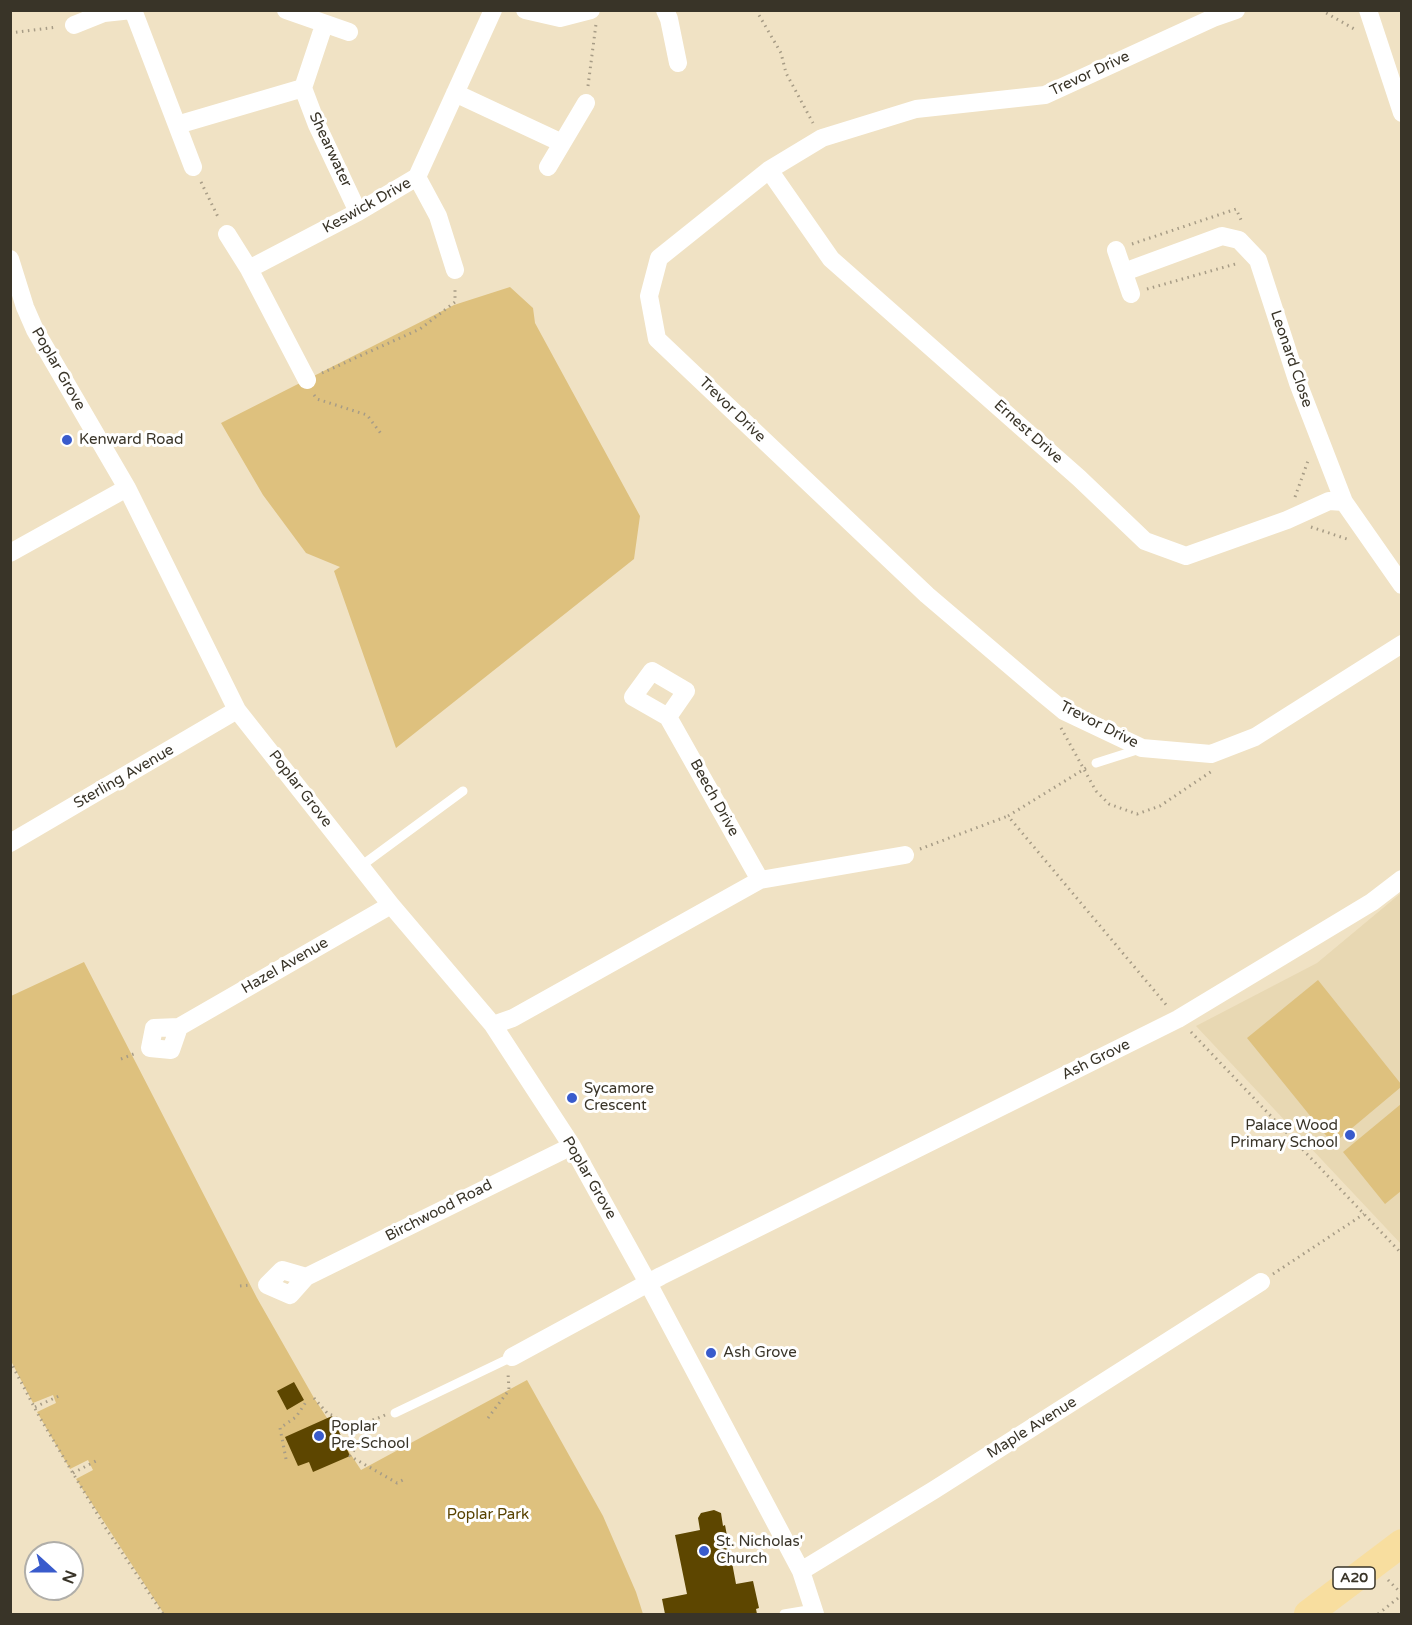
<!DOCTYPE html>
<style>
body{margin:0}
#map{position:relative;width:1412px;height:1625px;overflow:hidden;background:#f0e2c4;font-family:"Varela Round",sans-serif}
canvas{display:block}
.frame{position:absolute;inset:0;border:12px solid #393428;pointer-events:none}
.north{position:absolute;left:24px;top:1541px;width:60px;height:60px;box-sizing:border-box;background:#fff;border:2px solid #b0aea9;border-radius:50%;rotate:111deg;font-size:16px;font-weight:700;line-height:24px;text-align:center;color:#393428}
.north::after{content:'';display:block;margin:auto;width:21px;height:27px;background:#395bcc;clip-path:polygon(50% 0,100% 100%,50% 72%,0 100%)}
</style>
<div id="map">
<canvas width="1412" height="1625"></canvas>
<div class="frame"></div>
<div class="north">N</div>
</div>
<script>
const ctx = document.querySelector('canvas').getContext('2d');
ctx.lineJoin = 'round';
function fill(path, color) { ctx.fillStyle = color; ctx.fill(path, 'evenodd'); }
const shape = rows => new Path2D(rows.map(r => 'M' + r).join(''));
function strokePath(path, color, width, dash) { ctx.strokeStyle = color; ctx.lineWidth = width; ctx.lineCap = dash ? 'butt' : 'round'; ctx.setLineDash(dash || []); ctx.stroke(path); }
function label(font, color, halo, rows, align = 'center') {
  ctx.font = font + ' "Varela Round",sans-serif'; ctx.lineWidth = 6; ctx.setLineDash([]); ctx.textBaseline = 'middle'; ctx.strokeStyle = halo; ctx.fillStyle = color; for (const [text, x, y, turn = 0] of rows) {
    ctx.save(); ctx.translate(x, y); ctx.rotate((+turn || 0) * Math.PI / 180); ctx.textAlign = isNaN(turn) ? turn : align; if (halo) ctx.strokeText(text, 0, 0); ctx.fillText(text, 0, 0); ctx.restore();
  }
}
fill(shape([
 [1401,893,1401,1244,1196,1026,1317,963]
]), '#e8d8b3');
fill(shape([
 [510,287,533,308,535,323,640,516,634,559,396,748,334,571,340,567,306,553,263,495,221,423,454,305],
 [84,962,257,1298,314,1398,361,1470,527,1380,603,1516,636,1592,643,1614,164,1614,76,1479,93,1470,88,1460,70,1469,37,1412,56,1403,53,1395,33,1403,11,1361,11,996],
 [1318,980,1401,1084,1401,1087,1333,1144,1247,1038],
 [1401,1104,1401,1191,1385,1204,1343,1152]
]), '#dec17e');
fill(shape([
 [294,1382,304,1400,287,1410,277,1391],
 [332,1416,350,1456,313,1472,309,1462,298,1466,285,1437],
 [714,1510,721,1513,723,1526,725,1525,736,1584,753,1581,759,1608,756,1609,757,1614,665,1614,662,1599,687,1594,675,1535,700,1530,698,1518,701,1513]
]), '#5d4600');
strokePath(shape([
 [756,10,781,53,786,73,813,123],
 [1321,10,1356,30],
 [10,33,57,27],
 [588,86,596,24],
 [201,182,219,219],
 [1132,244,1236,209,1242,222],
 [1147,289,1239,263],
 [322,373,420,329,455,302,455,287],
 [314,395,317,399,367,415,382,435],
 [1295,497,1309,458],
 [1311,527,1350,540],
 [1061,728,1096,791,1109,804,1137,814,1160,806,1212,771],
 [1086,768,1008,816,1168,1007],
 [920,849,1008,816],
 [1191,1032,1402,1254],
 [121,1059,136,1053],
 [1273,1274,1364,1214],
 [240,1286,251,1285],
 [10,1361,40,1418,105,1527,163,1614],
 [314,1398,328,1414,335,1416,344,1432,375,1419],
 [35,1407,59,1396],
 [385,1415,376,1419,350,1456,397,1483,405,1479],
 [488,1418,509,1390,508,1373],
 [286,1459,280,1428,296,1417,306,1402],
 [73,1473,96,1461],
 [1388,1580,1402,1594],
 [1378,1614,1402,1595]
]), '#a79c86', 3, [1.5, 4.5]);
strokePath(shape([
 [1096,763,1140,749],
 [361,866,463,791],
 [395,1413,512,1357],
 [784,1614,814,1609]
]), '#fff', 9);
strokePath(shape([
 [133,10,193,167],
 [286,10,349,32],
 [525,10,560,18,591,10],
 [665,10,669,19,678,63],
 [1236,10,1213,18,1045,95,916,109,822,138,769,170,659,258,649,296,657,339,927,595,1042,693,1064,711,1142,748,1211,754,1255,737,1402,644],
 [1368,10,1402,113],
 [74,25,104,13,132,10],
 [324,25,303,88,317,125,358,212],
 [455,93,562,143],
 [177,125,303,88],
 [548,167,586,103],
 [769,170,831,259,1079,478,1145,541,1186,556,1287,520,1329,501,1344,502],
 [417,177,438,216,455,270],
 [227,234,249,269,307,380],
 [1116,250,1131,294],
 [10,259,25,307,35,330,127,488,237,710,391,905,493,1025,572,1146,648,1283,801,1571,815,1614],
 [249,269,358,212,417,177,493,10],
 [1124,272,1222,236,1239,240,1258,260,1298,383,1344,502,1402,585],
 [10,553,127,488],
 [668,717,686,691,652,671,633,697,668,717,760,880],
 [10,843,237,710],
 [493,1025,513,1018,760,880,905,855],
 [179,1027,171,1050,150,1048,154,1028,179,1027,391,905],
 [306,1277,282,1270,267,1285,290,1295,306,1277,572,1146],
 [512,1357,661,1276,1178,1019,1372,902,1402,879],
 [801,1571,934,1490,1261,1282]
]), '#fff', 18);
strokePath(shape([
 [1308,1614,1402,1543]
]), '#f8de9f', 28);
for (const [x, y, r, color] of [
 [67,440,6,"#395bcc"],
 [572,1098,6,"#395bcc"],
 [1350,1135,6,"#395bcc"],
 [711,1353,6,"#395bcc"],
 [319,1436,6,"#395bcc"],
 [704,1551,6,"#395bcc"]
]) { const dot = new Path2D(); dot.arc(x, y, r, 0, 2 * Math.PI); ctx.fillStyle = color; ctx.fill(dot); strokePath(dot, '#fff', 2); }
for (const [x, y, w] of [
 [1354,1578,42]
]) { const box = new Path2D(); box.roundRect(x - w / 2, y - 11, w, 22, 4.5); ctx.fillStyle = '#fff'; ctx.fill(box); strokePath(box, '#393428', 1.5); }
label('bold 14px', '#393428', null, [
 ["A20",1354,1578]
]);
label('15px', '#393428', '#fff', [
 ["Trevor Drive",1090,74,-25],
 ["Shearwater",330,150,65],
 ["Keswick Drive",367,206,-29],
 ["Leonard Close",1291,359,71],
 ["Poplar Grove",58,369,60],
 ["Trevor Drive",732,410,44],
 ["Ernest Drive",1028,432,42],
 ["Trevor Drive",1099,725,27],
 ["Sterling Avenue",124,777,-30],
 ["Poplar Grove",300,789,52],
 ["Beech Drive",714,798,61],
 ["Hazel Avenue",285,966,-30],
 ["Ash Grove",1096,1060,-26],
 ["Poplar Grove",589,1178,60],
 ["Birchwood Road",439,1211,-27],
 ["Maple Avenue",1032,1428,-32]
]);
label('15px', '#393428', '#fff', [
 ["Kenward Road",79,440],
 ["Sycamore",584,1089],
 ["Crescent",584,1106],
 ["Palace Wood",1338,1126,"right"],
 ["Primary School",1338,1143,"right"],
 ["Ash Grove",723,1353],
 ["Poplar",331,1427],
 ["Pre-School",331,1444],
 ["St. Nicholas'",716,1542],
 ["Church",716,1559]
], 'left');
label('15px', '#584200', '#fff', [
 ["Poplar Park",488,1515]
]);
</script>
